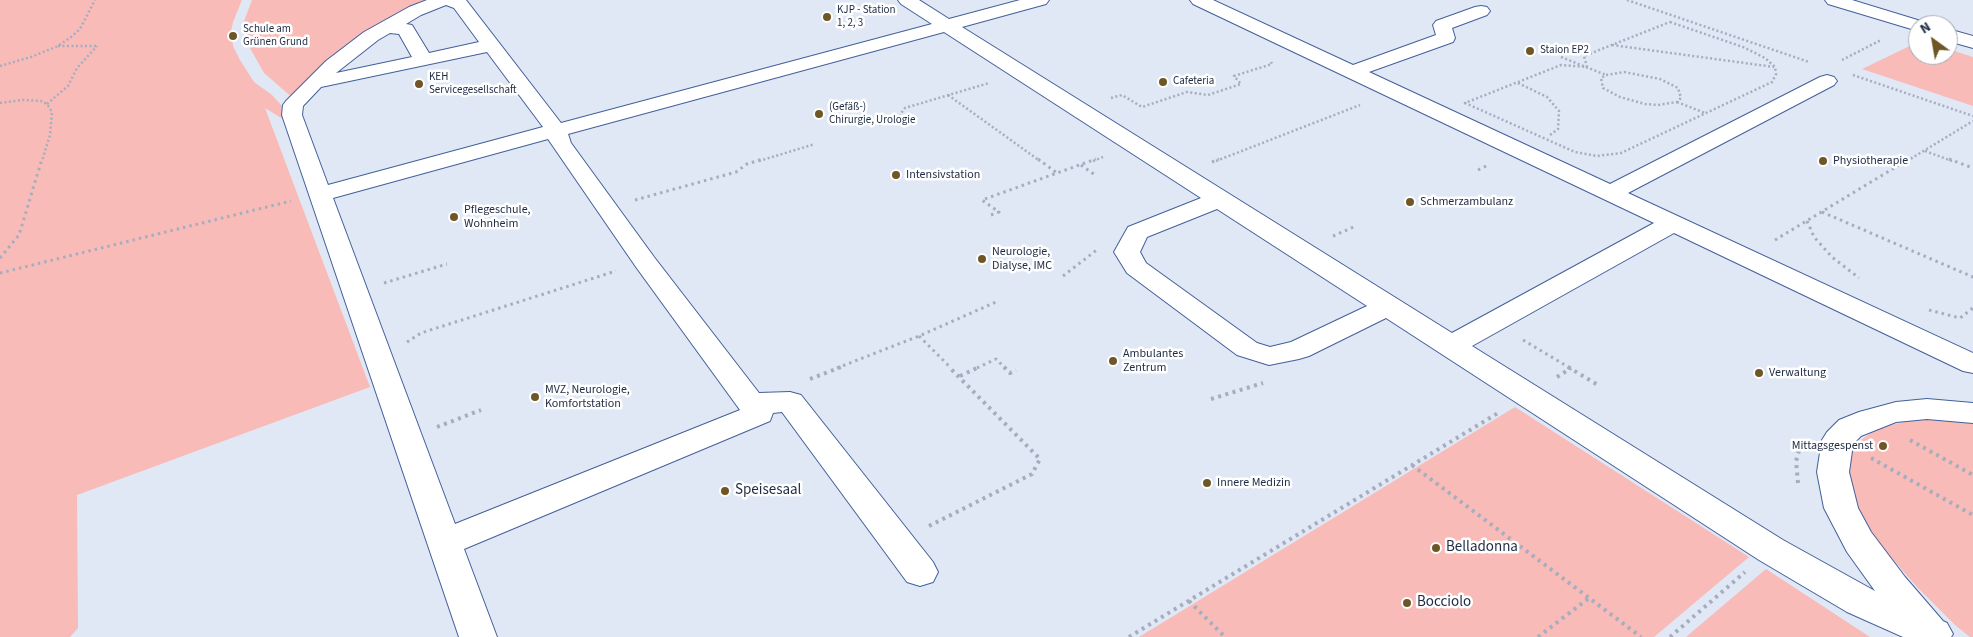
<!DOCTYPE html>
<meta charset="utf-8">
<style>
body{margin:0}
#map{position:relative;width:1973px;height:637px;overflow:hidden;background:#e0e7f5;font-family:"Source Sans 3",sans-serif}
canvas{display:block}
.north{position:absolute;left:1908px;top:15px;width:50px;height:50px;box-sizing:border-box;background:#fff;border:1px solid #a5aab4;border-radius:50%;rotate:328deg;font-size:14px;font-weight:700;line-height:20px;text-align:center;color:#1e2b44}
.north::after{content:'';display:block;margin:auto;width:18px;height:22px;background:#6e5626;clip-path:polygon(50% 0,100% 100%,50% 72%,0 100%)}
</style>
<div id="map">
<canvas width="1973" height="637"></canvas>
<div class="north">N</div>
</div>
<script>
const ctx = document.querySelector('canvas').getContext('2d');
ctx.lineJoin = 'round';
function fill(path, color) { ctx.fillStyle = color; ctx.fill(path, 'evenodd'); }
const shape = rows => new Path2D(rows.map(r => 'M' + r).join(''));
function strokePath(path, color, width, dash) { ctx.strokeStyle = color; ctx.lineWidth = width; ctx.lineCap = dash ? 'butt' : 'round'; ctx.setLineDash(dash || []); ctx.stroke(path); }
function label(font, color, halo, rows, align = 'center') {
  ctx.font = font + ' "Source Sans 3",sans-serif'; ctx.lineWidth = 5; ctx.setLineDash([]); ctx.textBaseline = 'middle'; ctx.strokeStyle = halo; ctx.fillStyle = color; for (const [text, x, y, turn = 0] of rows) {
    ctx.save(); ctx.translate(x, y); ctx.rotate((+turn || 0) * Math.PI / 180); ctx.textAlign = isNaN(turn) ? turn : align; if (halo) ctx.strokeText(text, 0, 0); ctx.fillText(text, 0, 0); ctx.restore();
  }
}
fill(shape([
 [0,0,242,0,233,22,231,31,233,46,240,60,254,82,272,95,283,107,286,121,265,108,370,387,77,495,78,628,70,637,0,637],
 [252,0,431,0,389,18,339,51,317,71,294,99,264,73,250,48,243,24],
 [1918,42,1918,55,1948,55,1948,49,1973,57,1973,106,1862,69],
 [1515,407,1749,557,1654,637,1139,637],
 [1949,418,1973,420,1973,637,1970,637,1955,625,1917,587,1881,546,1859,513,1849,483,1850,455,1861,440,1878,428,1912,420],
 [1766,569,1870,637,1686,637]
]), '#f9bbb7');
const minor = shape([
 [427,0,466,0,561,123,932,24,901,4,898,0,919,0,949,19,1020,0,1049,0,1046,4,962,27,1452,333,1654,223,1193,4,1190,0,1213,0,1353,65,1436,35,1433,25,1436,21,1475,7,1481,6,1487,7,1490,11,1487,15,1452,28,1455,38,1453,42,1369,72,1610,184,1820,77,1827,75,1834,77,1837,81,1834,85,1628,193,1973,353,1973,373,1963,371,1674,233,1472,346,1783,540,1875,591,1847,552,1824,508,1817,472,1822,440,1827,432,1839,420,1859,412,1896,402,1927,399,1973,403,1973,423,1927,419,1896,422,1861,436,1853,444,1849,472,1858,508,1871,532,1905,577,1943,621,1947,623,1953,634,1951,637,1903,637,1847,612,1759,560,1386,318,1309,356,1299,359,1269,365,1237,355,1127,273,1114,252,1128,227,1201,198,944,32,568,134,571,143,654,257,759,393,790,392,801,395,933,562,938,572,933,582,920,586,907,582,782,412,773,413,770,421,464,549,497,637,459,637,282,115,283,105,286,101,326,61,364,32,409,7,427,0],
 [446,5,454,8,479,42,429,53,412,25,406,24,421,15,446,5],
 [390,33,399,34,412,57,336,73,378,40,390,33],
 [487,52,543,127,328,185,302,115,303,106,321,87,487,52],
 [548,139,636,267,740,410,455,524,333,198,548,139],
 [1217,209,1367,306,1291,342,1270,347,1257,343,1146,263,1140,252,1147,237,1217,209],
 [1825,0,1852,0,1924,22,1926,25,1918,25,1918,31,1828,4,1825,0],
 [1948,29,1973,36,1973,48,1948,41,1948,29]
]);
strokePath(minor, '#42609a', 2);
strokePath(shape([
 [1627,0,1809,62],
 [1670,22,1743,47,1765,58,1775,67,1776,74,1772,82,1621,153,1597,156,1575,152,1465,103,1561,65,1587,67,1584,56,1670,22],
 [1612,45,1774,67],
 [58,46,97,46],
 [1561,57,1606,75],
 [1842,60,1881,40],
 [0,66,31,57,58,46,71,37,80,29,95,0],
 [1624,72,1660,79,1678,88,1681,98,1677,102,1658,105,1645,104,1620,97,1603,88,1601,78,1606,75,1624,72],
 [1853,75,1973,116],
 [1518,83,1547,97,1559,111,1558,129,1550,135],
 [948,95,1040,161],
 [1111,98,1122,95,1142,107,1187,92,1208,95,1241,84,1234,76,1272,64,1271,62],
 [1677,102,1705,113],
 [0,103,22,100,41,101,47,104,52,112,50,135,42,161],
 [47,104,68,86,77,68,97,46],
 [879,125,896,120,905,108,989,83],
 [1925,151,1952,161],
 [759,161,815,144],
 [1093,161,1103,157],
 [1216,161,1360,105],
 [1907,161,1973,121]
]), '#a5adbf', 2.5, [2, 2.5]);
strokePath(shape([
 [1038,159,1057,173],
 [1949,159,1973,168],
 [1212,162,1219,159],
 [1081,165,1095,175],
 [1478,170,1488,165],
 [635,200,736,172,747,164,763,159],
 [1822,212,1973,277],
 [991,215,999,212,982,200,1096,159],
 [1807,221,1814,237,1832,257,1859,278],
 [1333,236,1356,226],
 [1775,240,1909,159],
 [0,258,19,235,42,159],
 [0,273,291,201],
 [1063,276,1098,249],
 [384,283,447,264],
 [1929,310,1960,318,1973,308],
 [919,336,951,368],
 [1523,340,1570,368],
 [407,342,421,333,616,271],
 [837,368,919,336,996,302],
 [977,368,996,359,1005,368]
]), '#a5adbf', 3, [2.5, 4]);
strokePath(shape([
 [1004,367,1010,373,1016,370],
 [1568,367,1598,385],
 [960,376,979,367],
 [1557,377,1571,368],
 [810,379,841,367],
 [1211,399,1263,383],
 [437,427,481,410],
 [1910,440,1973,475],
 [1871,458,1973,515],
 [1412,465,1641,637],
 [1798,483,1796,461,1800,447],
 [929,526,1032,474,1040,459,949,367],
 [1189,601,1225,637],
 [1129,637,1498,413],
 [1538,637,1589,598],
 [1670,637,1745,572]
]), '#a5adbf', 4, [3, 4.5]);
fill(minor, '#fff');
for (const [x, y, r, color] of [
 [827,17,5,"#6e5626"],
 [233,36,5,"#6e5626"],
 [1530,51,5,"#6e5626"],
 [1163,82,5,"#6e5626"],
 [419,84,5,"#6e5626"],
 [819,114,5,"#6e5626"],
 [1823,161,5,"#6e5626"],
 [896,175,5,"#6e5626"],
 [1410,202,5,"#6e5626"],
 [454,217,5,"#6e5626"],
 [982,259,5,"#6e5626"],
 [1113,361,5,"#6e5626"],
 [1759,373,5,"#6e5626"],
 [535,397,5,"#6e5626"],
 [1883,446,5,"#6e5626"],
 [1207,483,5,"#6e5626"],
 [725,491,5,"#6e5626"],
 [1436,548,5,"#6e5626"],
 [1407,603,5,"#6e5626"]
]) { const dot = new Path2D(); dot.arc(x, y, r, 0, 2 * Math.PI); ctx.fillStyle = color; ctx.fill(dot); strokePath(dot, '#fff', 2); }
label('11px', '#1e2b44', '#fff', [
 ["KJP - Station",837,11],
 ["1, 2, 3",837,24],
 ["Schule am",243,30],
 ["Grünen Grund",243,43],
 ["Staion EP2",1540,51],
 ["KEH",429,78],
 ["Servicegesellschaft",429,91],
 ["Cafeteria",1173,82],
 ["(Gefäß-)",829,108],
 ["Chirurgie, Urologie",829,121]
], 'left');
label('12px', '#1e2b44', '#fff', [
 ["Physiotherapie",1833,161],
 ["Intensivstation",906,175],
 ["Schmerzambulanz",1420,202],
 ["Pflegeschule,",464,210],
 ["Wohnheim",464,224],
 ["Neurologie,",992,252],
 ["Dialyse, IMC",992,266],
 ["Ambulantes",1123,354],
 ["Zentrum",1123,368],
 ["Verwaltung",1769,373],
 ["MVZ, Neurologie,",545,390],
 ["Komfortstation",545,404],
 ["Mittagsgespenst",1873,446,"right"],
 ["Innere Medizin",1217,483]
], 'left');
label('15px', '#1e2b44', '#fff', [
 ["Speisesaal",735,491],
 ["Belladonna",1446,548],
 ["Bocciolo",1417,603]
], 'left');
</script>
